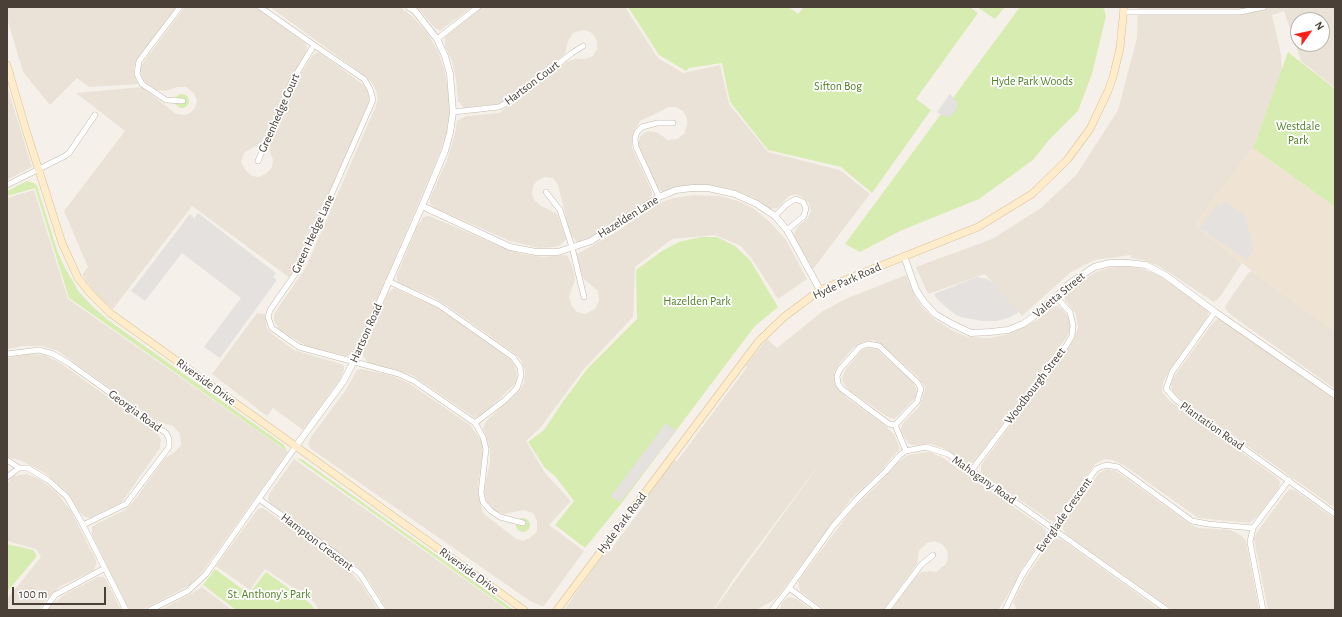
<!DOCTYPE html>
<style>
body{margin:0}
#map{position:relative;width:1342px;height:617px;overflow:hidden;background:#f5f1ea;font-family:"Alegreya Sans",sans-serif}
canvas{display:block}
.frame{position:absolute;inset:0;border:8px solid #4a4037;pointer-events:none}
.north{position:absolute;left:1290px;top:12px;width:40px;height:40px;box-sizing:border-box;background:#fff;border:1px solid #b7b3af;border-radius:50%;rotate:57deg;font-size:11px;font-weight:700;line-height:16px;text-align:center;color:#4a4037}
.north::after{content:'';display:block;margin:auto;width:14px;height:18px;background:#ff2017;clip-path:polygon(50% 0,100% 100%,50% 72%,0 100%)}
.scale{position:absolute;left:12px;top:587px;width:94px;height:18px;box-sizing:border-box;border:2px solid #4a4037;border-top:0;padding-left:5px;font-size:12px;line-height:14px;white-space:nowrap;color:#4a4037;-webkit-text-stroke:3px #fff;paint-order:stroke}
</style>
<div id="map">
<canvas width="1342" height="617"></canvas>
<div class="frame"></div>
<div class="north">N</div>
<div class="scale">100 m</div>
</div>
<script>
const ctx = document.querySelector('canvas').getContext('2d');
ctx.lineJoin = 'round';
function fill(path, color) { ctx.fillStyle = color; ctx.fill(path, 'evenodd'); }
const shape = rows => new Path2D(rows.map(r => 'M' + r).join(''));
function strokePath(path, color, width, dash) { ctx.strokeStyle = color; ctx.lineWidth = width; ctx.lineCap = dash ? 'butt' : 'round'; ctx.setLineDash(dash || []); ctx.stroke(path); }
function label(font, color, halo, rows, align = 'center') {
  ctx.font = font + ' "Alegreya Sans",sans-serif'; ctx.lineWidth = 3.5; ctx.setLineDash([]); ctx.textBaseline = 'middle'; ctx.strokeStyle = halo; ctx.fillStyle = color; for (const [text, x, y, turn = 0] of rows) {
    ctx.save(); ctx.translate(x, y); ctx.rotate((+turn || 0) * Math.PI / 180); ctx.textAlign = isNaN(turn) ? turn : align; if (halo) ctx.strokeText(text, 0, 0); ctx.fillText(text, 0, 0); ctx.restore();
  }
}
fill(shape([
 [9,7,177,7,138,59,134,67,135,77,138,84,89,87,77,78,50,105,23,72,7,18,7,10],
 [185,7,255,7,305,43,307,48,307,51,289,83,261,143,244,153,241,162,246,171,252,176,259,177,267,173,272,167,273,160,269,149,270,141,299,76,312,56,316,53,320,53,365,86,369,95,369,103,303,255,290,278,192,206,113,309,99,298,82,275,88,267,64,211,125,131,76,93,142,87,176,114,186,115,191,112,195,108,197,101,194,93,186,87,177,87,166,91,157,90,144,81,141,75,140,69,142,64],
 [270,7,400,7,412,16,428,34,439,53,445,73,449,93,450,113,447,131,440,153,355,351,351,355,346,356,308,347,280,330,274,321,274,314,306,267,375,108,378,99,376,91,372,83,361,73],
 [417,7,472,7,441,30,436,29],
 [482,7,625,7,658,58,683,73,720,65,729,104,768,152,840,170,870,194,813,269,793,236,798,226,808,218,811,211,809,203,802,197,796,194,789,196,778,208,769,209,752,197,734,190,712,185,691,186,663,192,656,187,638,145,640,137,645,132,650,131,658,133,668,140,677,139,684,134,687,125,687,118,683,111,675,107,669,107,640,121,634,131,632,139,632,148,652,192,652,196,648,200,601,232,584,241,577,242,570,234,558,185,553,178,545,177,537,181,533,186,532,194,535,201,541,206,550,210,557,214,561,224,566,239,561,245,554,247,539,248,510,241,435,208,430,204,430,198,447,160,455,133,457,121,466,116,499,113,510,105,566,62,575,59,585,59,593,56,597,49,597,41,592,33,585,30,579,31,573,33,568,41,565,54,509,98,498,104,464,108,458,101,456,80,452,61,445,46,445,37],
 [1138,7,1335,7,1335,88,1301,61,1284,11,1272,15,1281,55,1282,71,1253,148,1195,225,1242,263,1220,297,1214,302,1159,266,1144,260,1131,258,1131,255,1095,260,1071,272,1022,316,985,274,928,294,916,267,992,239,1041,208,1077,174,1118,110,1137,38],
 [1298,20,1322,20,1322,44,1298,44],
 [7,86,32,167,7,180],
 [34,190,68,299,288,452,203,571,190,585,142,610,132,610,127,606,92,535,92,527,98,523,125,510,134,501,165,458,174,453,181,445,180,434,173,426,156,421,58,351,42,346,23,346,7,349,7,198],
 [693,195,720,196,738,201,753,208,771,223,786,240,807,279,778,299,752,259,741,246,715,235,672,239,635,267,633,317,584,369,540,428,526,441,545,473,571,501,549,525,584,551,544,606,541,606,530,601,311,449,308,444,311,437,345,391,357,370,362,369,393,376,410,384,470,425,482,442,483,455,478,485,479,498,483,513,515,538,522,541,530,538,537,531,537,521,533,513,524,510,504,514,495,511,487,503,484,490,490,462,490,449,483,428,486,421,520,390,524,382,525,371,521,360,514,353,446,305,431,296,402,285,397,281,397,275,417,227,423,217,429,216,502,247,522,254,544,257,565,255,568,256,574,272,575,280,569,297,572,306,577,312,585,314,595,309,599,301,598,291,583,278,578,264,577,254,616,232,657,204,673,198],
 [1125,266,1143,269,1160,276,1208,309,1209,312,1208,316,1169,371,1163,382,1162,392,1171,402,1276,477,1280,482,1279,488,1257,517,1249,523,1198,518,1125,466,1113,460,1105,459,1095,464,1054,521,1049,520,981,473,981,465,1074,339,1078,328,1076,314,1065,300,1065,294,1081,281,1096,272,1108,268],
 [1252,271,1335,331,1335,389,1231,315,1226,310,1225,306,1249,272],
 [906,275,915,296,922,307,933,318,951,330,968,337,989,338,1005,335,1020,329,1037,320,1052,307,1058,306,1064,311,1069,318,1071,327,1067,337,975,461,971,464,967,463,943,448,930,444,912,445,908,443,900,430,903,423,919,407,923,396,925,387,918,377,882,345,873,340,863,342,853,348,840,363,834,374,837,387,847,398,882,423,894,434,900,449,893,456,883,469,850,500,779,595,774,600,756,610,714,610,824,458,739,571,713,610,564,610,606,551,609,552,645,504,643,502,674,460,677,461,747,367,746,365,767,339,777,348,823,311,848,298],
 [394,288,440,309,510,359,515,366,517,376,516,383,481,416,475,418,412,375,368,363,362,354,388,293],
 [257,313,265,314,267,328,272,334,294,350,341,364,344,366,344,370,341,378,303,430,273,408,267,416,212,374],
 [1217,319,1221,319,1228,323,1335,400,1335,508,1178,397,1172,391,1171,385,1173,378,1212,324],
 [868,348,876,349,913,382,917,391,916,397,900,414,894,419,886,416,849,390,844,384,842,378,845,370,861,351],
 [28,354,44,355,59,362,158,433,161,440,160,448,122,502,90,518,85,517,81,514,68,493,45,473,22,461,7,457,7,358],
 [930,452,943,458,1043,527,1046,531,1045,535,1021,570,1013,587,998,610,891,610,915,578,921,572,930,571,936,572,946,564,948,558,947,550,942,544,935,541,927,543,919,551,917,564,883,610,825,610,800,591,798,581,854,507,878,485,896,464,906,456,919,453],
 [294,459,508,610,387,610,367,578,355,565,271,504,268,499,269,494],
 [1107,469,1116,471,1190,524,1198,528,1231,530,1242,536,1246,541,1259,610,1173,610,1066,534,1063,529,1063,522,1099,473],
 [27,474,41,480,57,493,71,511,96,560,96,565,94,570,59,587,44,602,39,610,7,610,7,599,41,557,36,549,7,541,7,483,13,476],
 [1290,489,1296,491,1335,519,1335,610,1268,610,1254,539,1257,532,1286,493],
 [263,508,346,567,363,586,378,610,319,610,314,602,265,569,250,590,216,566,258,509],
 [1057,539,1062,540,1160,610,1017,610,1013,602,1026,577,1052,540],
 [98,577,104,577,107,582,121,610,48,610,51,605,67,593],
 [202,587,232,610,160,610,194,592],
 [788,597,797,599,812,610,780,610,782,603]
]), '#eae2d7');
fill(shape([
 [1253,148,1335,207,1335,331,1252,271,1195,225]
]), '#efe4d3');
fill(shape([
 [628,7,789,7,798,14,804,7,970,7,978,13,916,99,931,110,872,193,841,167,768,150,730,102,722,63,689,68,686,71,659,55],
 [977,7,1005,7,995,19],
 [1020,7,1103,7,1106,16,1092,74,1078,111,1049,140,1033,160,979,199,900,231,860,252,845,244],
 [1288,52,1335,89,1335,207,1253,148],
 '175 101a7 7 0 1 1 14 0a7 7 0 1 1-14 0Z',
 [27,181,34,183,37,186,57,250,65,268,79,292,92,306,108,320,284,445,287,451,69,298,35,188,7,196,7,191],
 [701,237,717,237,735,246,750,260,778,307,755,326,742,343,620,505,585,548,555,525,574,501,555,476,545,468,528,442,544,430,564,400,588,368,637,319,636,270,662,251,679,242],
 [296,458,303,460,514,610,509,610],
 '516 525a7 7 0 1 1 14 0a7 7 0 1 1-14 0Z',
 [7,544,33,550,37,556,7,592],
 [215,569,249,594,266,572,311,604,315,610,236,610,203,585]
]), '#d7ecb1');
fill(shape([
 [950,94,957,101,957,108,954,113,949,117,943,116,937,112],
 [1225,201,1246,217,1253,251,1247,260,1200,228,1217,204,1221,207],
 [198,213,276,273,273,277,277,280,220,358,204,347,241,298,182,253,145,301,131,291,190,214,194,218],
 [977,277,987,279,993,283,1019,312,1008,318,996,321,983,321,965,318,956,315,947,308,938,300,934,294],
 [666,423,676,431,620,502,611,496]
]), '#e4e1de');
const minor = shape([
 [180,7,139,61,137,74,142,84,166,100,183,101],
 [260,7,314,45,364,79,370,89,373,100,298,270,270,310,268,317,272,328,299,347,399,374,414,381,475,423,483,437,486,449,481,493,483,502,491,511,500,517,523,523],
 [1124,12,1240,12,1264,7],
 [437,39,478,7],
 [453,112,499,107,512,100,572,53,583,46],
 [258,161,292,81,314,45],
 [7,185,65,156,69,153,95,115],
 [546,192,560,210,572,247,584,297],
 [659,197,636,147,635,138,637,132,642,127,657,123,673,123],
 [775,216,787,204,796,199,803,202,806,208,804,216,787,230],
 [388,281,439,305,513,357,520,367,521,376,517,388,505,400,475,423],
 [1215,312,1172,372,1166,389,1176,400,1335,514],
 [7,354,39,350,53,354,70,364,166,433,169,439,169,447,126,504,83,525],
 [895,425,917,402,921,389,918,383,879,346,868,344,860,347,840,369,837,376,838,384,842,389,889,424,895,425,906,451],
 [7,460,19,468,28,468,48,480,67,497,83,525,126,610],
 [971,471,1066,346,1072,336,1073,325,1070,312,1056,297],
 [7,477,19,468],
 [259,499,336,554,360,574,383,610],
 [789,588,819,610],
 [44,610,55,595,105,568],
 [150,610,188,591,206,574,296,446],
 [772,610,789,588,834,525,858,498,886,471,900,455,906,451,926,447,948,454,1167,610],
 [887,610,921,565,933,555],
 [1005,610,1022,575,1053,529,1096,469,1106,465,1118,467,1192,521,1208,524,1253,528],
 [1263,610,1250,542,1253,528,1289,480]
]);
const tertiary = shape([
 [422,206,510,247,536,252,558,252,591,241,659,197,676,190,692,188,708,188,735,194,757,204,775,216,787,230,820,290],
 [904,256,916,290,924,302,935,314,952,324,971,333,990,332,1008,330,1023,324,1033,317,1053,300,1069,284,1094,267,1110,263,1128,263,1146,265,1165,275,1215,312,1335,395],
 [296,446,343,382,354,361,422,206,445,151,450,133,453,112,450,74,445,56,437,39,415,11,409,7]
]);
const secondary = shape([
 [7,65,26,130,62,243,78,278,90,293,110,313,524,610],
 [557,610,758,342,784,317,820,290,978,227,1032,194,1067,160,1090,129,1108,91,1113,77,1120,48,1124,7]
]);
strokePath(minor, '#c5baae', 6);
strokePath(tertiary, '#c5baae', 7);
strokePath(secondary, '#dbc299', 8);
strokePath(minor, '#fff', 5);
strokePath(tertiary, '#fff', 6);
strokePath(secondary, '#ffecca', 7);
label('12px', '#528026', '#fff', [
 ["Hyde Park Woods",1032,81],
 ["Sifton Bog",838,86],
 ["Westdale",1298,126],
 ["Park",1298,140],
 ["Hazelden Park",697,301],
 ["St. Anthony's Park",269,594]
]);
label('12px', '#4a4037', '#fff', [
 ["Hartson Court",532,83,-37],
 ["Greenhedge Court",279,113,-66],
 ["Hazelden Lane",628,217,-32],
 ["Green Hedge Lane",313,234,-65],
 ["Hyde Park Road",847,281,-24],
 ["Valetta Street",1059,295,-40],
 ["Hartson Road",366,333,-66],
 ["Riverside Drive",206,382,36],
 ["Woodbourgh Street",1035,386,-53],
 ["Georgia Road",135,411,36],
 ["Plantation Road",1212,426,35],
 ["Mahogany Road",984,480,35],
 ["Everglade Crescent",1064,515,-55],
 ["Hyde Park Road",622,523,-53],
 ["Hampton Crescent",317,542,37],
 ["Riverside Drive",469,571,36]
]);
</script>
